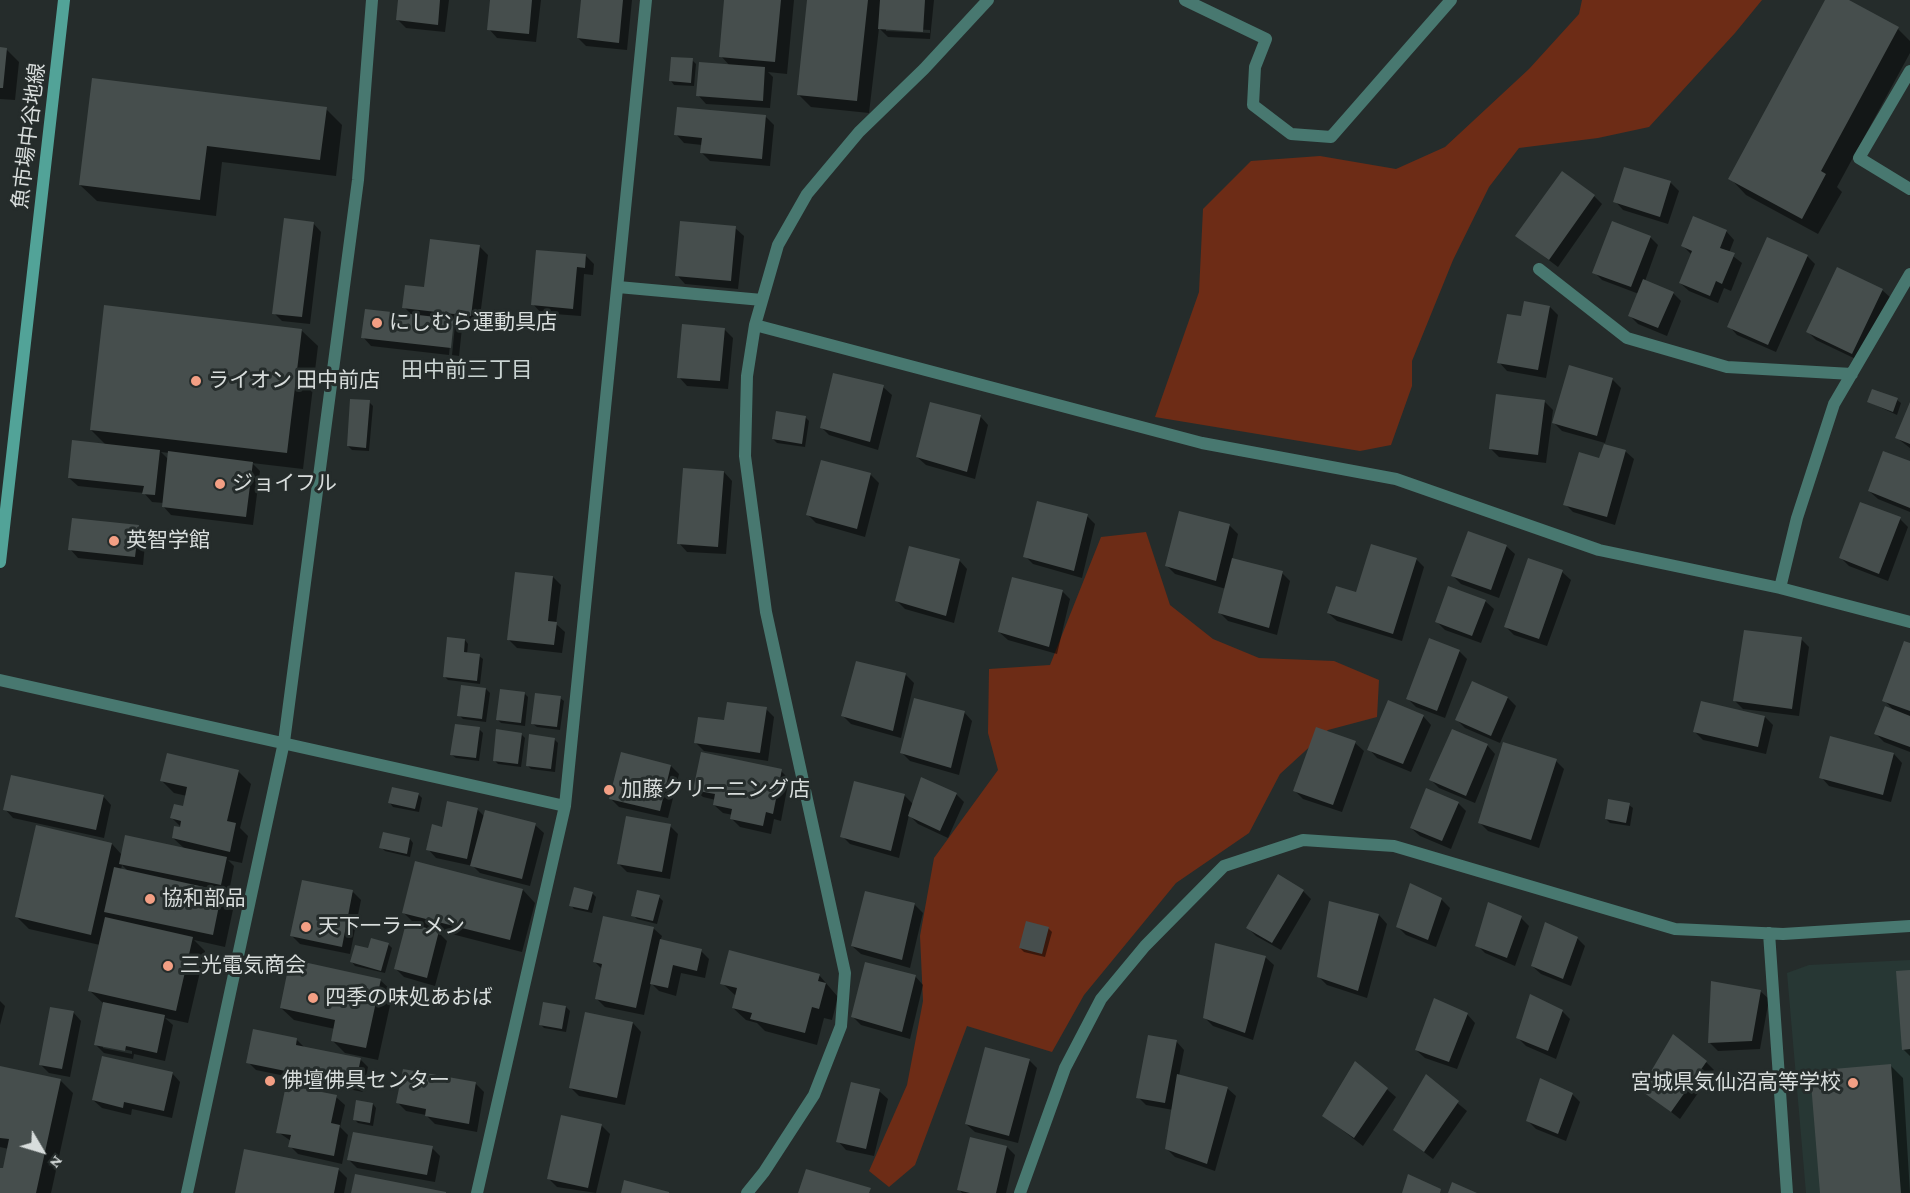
<!DOCTYPE html>
<meta charset="utf-8">
<style>
body{margin:0}
#map{position:relative;width:1910px;height:1193px;overflow:hidden;background:#252c2b;font-family:"Crimson Pro",serif}
canvas{display:block}
.north{position:absolute;left:12px;top:1121px;width:60px;height:60px;-webkit-text-stroke:4px #252c2b;paint-order:stroke;rotate:128deg;font-size:16px;font-weight:700;line-height:24px;text-align:center;color:#d8dddc}
.north::after{content:'';display:block;margin:auto;width:21px;height:27px;background:#d8dddc;clip-path:polygon(50% 0,100% 100%,50% 72%,0 100%)}
</style>
<div id="map">
<canvas width="1910" height="1193"></canvas>
<div class="north">N</div>
</div>
<script>
const ctx = document.querySelector('canvas').getContext('2d');
ctx.lineJoin = 'round';
function fill(path, color) { ctx.fillStyle = color; ctx.fill(path, 'evenodd'); }
const shape = rows => new Path2D(rows.map(r => 'M' + r).join(''));
function strokePath(path, color, width, dash) { ctx.strokeStyle = color; ctx.lineWidth = width; ctx.lineCap = dash ? 'butt' : 'round'; ctx.setLineDash(dash || []); ctx.stroke(path); }
function label(font, color, halo, rows, align = 'center') {
  ctx.font = font + ' "Crimson Pro","Noto Sans JP",serif'; ctx.lineWidth = 6; ctx.setLineDash([]); ctx.textBaseline = 'middle'; ctx.strokeStyle = halo; ctx.fillStyle = color; for (const [text, x, y, turn = 0] of rows) {
    ctx.save(); ctx.translate(x, y); ctx.rotate((+turn || 0) * Math.PI / 180); ctx.textAlign = isNaN(turn) ? turn : align; if (halo) ctx.strokeText(text, 0, 0); ctx.fillText(text, 0, 0); ctx.restore();
  }
}
fill(shape([
 [1910,960,1910,1193,1806,1193,1787,973,1809,965]
]), '#273734');
fill(shape([
 [1582,0,1762,0,1735,33,1649,127,1598,138,1519,148,1489,187,1453,260,1412,361,1412,386,1391,445,1360,451,1155,417,1199,292,1203,209,1251,161,1320,156,1396,169,1445,147,1529,69,1579,14],
 [1146,532,1170,605,1213,639,1259,658,1334,661,1379,680,1377,717,1328,730,1280,774,1249,833,1176,883,1084,995,1052,1052,967,1026,915,1165,889,1187,869,1171,907,1085,923,1001,920,936,934,858,998,770,988,733,989,669,1050,665,1101,537]
]), '#6d2c16');
fill(shape([
 [400,0,449,0,445,32,406,28,398,20],
 [492,0,541,0,536,42,497,38,489,29],
 [582,0,632,0,627,50,586,46,578,38],
 [726,0,794,0,787,74,768,72,773,77,770,108,706,104,698,95,730,66,721,56],
 [809,0,934,0,930,39,888,37,879,28,869,113,811,107,798,94],
 [886,28,930,30,930,33,886,31],
 [1827,0,1845,0,1898,29,1910,41,1910,53,1837,187,1842,192,1818,234,1746,195,1730,178],
 [0,49,7,50,19,62,15,100,0,99],
 [692,60,696,64,694,86,674,85,671,81],
 [326,109,342,125,336,176,222,162,216,216,97,201,80,185],
 [766,117,774,125,770,166,710,161,702,153,702,145,684,143,676,134],
 [1670,182,1679,191,1668,224,1623,210,1615,201],
 [1594,196,1602,204,1558,267,1517,236],
 [313,223,321,232,310,324,282,321,274,313],
 [735,228,744,236,738,289,685,284,677,275],
 [1726,231,1734,240,1729,253,1742,263,1731,291,1724,288,1718,303,1689,291,1680,283,1692,255,1683,246],
 [1650,237,1658,245,1645,281,1673,293,1681,301,1667,336,1638,324,1630,316,1639,294,1602,280,1594,272],
 [479,246,488,255,479,324,454,321,462,328,459,356,452,355,455,325,452,325,449,355,371,346,363,337,412,315,404,307],
 [585,255,594,264,593,275,584,274,581,316,541,313,533,304],
 [1807,256,1815,264,1776,352,1737,335,1729,326],
 [1882,290,1891,298,1860,361,1816,340,1808,332],
 [1550,307,1558,315,1546,378,1507,371,1499,362,1522,318],
 [724,329,733,338,728,389,687,386,679,377],
 [301,330,318,346,303,469,252,463,260,471,253,525,171,515,163,506,164,503,152,502,144,493,78,486,69,478,107,446,91,430],
 [161,452,170,453,169,460],
 [1612,379,1621,388,1605,443,1562,431,1554,423],
 [883,387,892,395,878,450,829,435,821,427],
 [1897,400,1901,403,1897,415,1869,402],
 [369,402,373,406,369,451,352,450,348,446],
 [1545,402,1553,410,1546,463,1499,457,1490,448],
 [1910,406,1910,448,1897,438],
 [980,416,988,425,975,479,926,465,917,457],
 [805,417,809,421,805,447,777,443,773,439],
 [1625,451,1634,459,1615,525,1573,512,1565,504,1600,460],
 [1910,462,1910,512,1878,499,1869,491],
 [724,472,732,481,726,554,687,552,679,543],
 [870,474,879,483,865,537,816,523,808,515],
 [1087,516,1095,524,1082,578,1033,564,1025,556],
 [1900,519,1908,527,1888,581,1849,566,1841,558],
 [1229,525,1238,534,1232,560,1282,573,1290,581,1277,635,1228,621,1220,613,1226,589,1175,574,1167,566],
 [138,526,146,534,143,565,78,558,70,549],
 [1506,546,1515,554,1499,598,1461,584,1453,576],
 [1416,559,1424,567,1402,641,1337,621,1328,613],
 [959,560,967,569,954,623,905,609,897,601],
 [1562,572,1571,580,1547,646,1514,635,1505,626],
 [553,577,561,585,556,624,565,632,562,653,517,648,509,640],
 [1062,591,1070,599,1057,654,1008,640,999,632],
 [1485,601,1494,609,1481,643,1445,630,1436,621],
 [1801,639,1809,647,1799,716,1743,709,1735,701],
 [465,640,468,644,467,654,479,656,483,659,480,684,448,680,445,677],
 [1910,645,1910,752,1884,742,1876,734,1895,712,1884,700],
 [1459,651,1467,659,1445,718,1416,707,1408,699],
 [906,675,914,683,901,738,851,724,843,716],
 [1473,683,1508,698,1516,706,1500,743,1465,728,1457,720],
 [486,689,490,693,486,722,463,719,459,715],
 [525,694,528,697,525,726,501,723,497,719],
 [560,698,564,701,560,730,537,727,533,724],
 [766,709,774,717,768,761,704,751,696,743,725,722],
 [964,712,972,721,959,775,910,761,902,753],
 [1423,716,1431,725,1411,772,1377,758,1369,749],
 [1765,717,1773,725,1766,754,1703,740,1695,732],
 [479,729,483,733,479,761,456,758,452,755],
 [1317,729,1355,743,1364,751,1342,812,1303,799,1295,791],
 [521,734,525,738,521,767,498,764,494,760],
 [554,739,558,743,555,772,531,769,527,765],
 [1487,745,1495,754,1475,803,1439,788,1431,780],
 [1894,754,1902,763,1891,802,1829,786,1821,777],
 [1556,761,1564,769,1539,848,1488,831,1480,823],
 [671,766,679,774,668,818,619,807,611,799],
 [238,771,251,784,240,828,248,836,242,863,228,860,234,866,229,892,220,890,234,905,225,947,194,940,205,951,188,1023,165,1018,173,1025,165,1061,134,1054,133,1059,104,1053,95,1044,104,1004,90,991,100,945,29,929,17,917,112,844,122,855,185,849,173,838,183,829,172,818,184,808,187,796,174,793,162,781],
 [122,865,129,872,121,870],
 [103,1045,132,1051,132,1054,103,1048],
 [781,771,789,779,781,821,774,819,771,834,740,827,732,819,733,815,723,813,714,805,716,800,703,797,694,789],
 [418,794,422,798,419,812,393,807,390,803],
 [956,794,964,802,948,838,918,824,909,815,899,858,850,844,842,836,904,795,913,804],
 [103,796,111,805,104,838,13,818,5,809],
 [1458,803,1466,811,1451,849,1420,836,1411,828],
 [1629,805,1633,808,1630,826,1610,823,1606,819],
 [477,809,485,817,535,825,544,833,530,886,480,873,473,866,436,858,428,849,444,828],
 [670,826,678,834,670,879,627,872,619,864],
 [410,839,413,843,410,857,385,851,381,847],
 [523,890,535,903,522,952,436,930,447,941,435,986,404,977,396,969,418,927,403,912],
 [1303,891,1311,899,1281,950,1256,936,1248,928],
 [353,892,361,900,350,954,300,944,292,936],
 [592,893,596,897,592,913,574,909,571,905],
 [659,897,663,901,657,924,637,919,633,915],
 [1441,899,1450,908,1436,947,1406,935,1397,926],
 [914,904,923,913,910,968,861,954,852,946],
 [1379,915,1387,924,1367,998,1327,985,1318,976],
 [1521,918,1529,926,1515,966,1485,953,1477,945],
 [653,928,662,936,660,941,701,951,709,959,705,978,681,973,676,996,659,991,651,983,644,1015,605,1007,596,998,602,969,595,962],
 [1048,928,1052,932,1045,957,1024,952,1020,948],
 [1577,938,1585,946,1571,986,1541,974,1532,966],
 [388,944,392,948,385,973,355,966,352,962,369,950],
 [1265,957,1274,965,1253,1040,1213,1026,1205,1018],
 [1910,972,1910,1056,1903,1049],
 [819,975,838,997,832,1020,824,1018,817,1045,765,1031,757,1023,746,1020,733,1008,736,996,722,983],
 [915,976,923,985,910,1039,861,1025,853,1017],
 [380,980,393,992,378,1060,345,1053,332,1040,335,1029,294,1020,281,1008],
 [1760,991,1769,999,1760,1049,1718,1051,1710,1043],
 [0,1001,5,1006,0,1025],
 [566,1007,570,1011,566,1032,544,1028,540,1024],
 [1562,1011,1570,1019,1556,1059,1526,1046,1518,1038],
 [73,1012,81,1021,70,1077,49,1073,40,1064],
 [1467,1014,1475,1023,1457,1069,1425,1058,1416,1050],
 [633,1023,641,1032,625,1105,579,1096,571,1088],
 [297,1040,305,1048,359,1058,368,1067,363,1092,256,1070,248,1062],
 [1176,1041,1184,1050,1179,1076,1227,1088,1236,1096,1215,1171,1175,1157,1166,1148,1173,1110,1146,1105,1138,1097],
 [1029,1060,1037,1068,1018,1143,975,1132,966,1124],
 [1706,1062,1714,1070,1680,1119,1642,1089],
 [1356,1063,1396,1097,1363,1146,1324,1116],
 [1891,1066,1903,1078,1910,1193,1821,1193],
 [0,1067,60,1080,73,1093,51,1193,0,1193,0,1169,5,1170,9,1149,0,1147],
 [172,1073,180,1082,172,1118,132,1109,131,1115,102,1108,93,1100],
 [1426,1077,1467,1111,1433,1159,1395,1130],
 [476,1084,484,1092,477,1132,435,1124,426,1115,406,1111,398,1103],
 [879,1091,888,1099,874,1156,846,1150,838,1141],
 [1572,1094,1580,1102,1566,1141,1536,1129,1528,1121],
 [336,1097,345,1105,340,1127,348,1135,342,1164,298,1154,290,1146,291,1141,278,1132],
 [373,1104,376,1108,373,1126,358,1123,354,1119],
 [563,1117,602,1126,610,1134,596,1193,557,1187,549,1179],
 [1007,1147,1015,1155,1006,1193,962,1193,959,1189],
 [432,1148,440,1156,435,1182,357,1168,349,1160],
 [245,1151,339,1170,347,1178,344,1193,236,1193]
]), '#0007');
fill(shape([
 [398,0,440,0,438,25,396,20],
 [490,0,532,0,529,34,487,30],
 [581,0,623,0,619,43,577,38],
 [724,0,781,0,775,62,719,57],
 [807,0,868,0,857,101,797,95],
 [880,0,925,0,923,32,878,29],
 [1825,0,1849,0,1899,27,1821,171,1826,174,1802,219,1728,179],
 [0,47,7,48,3,88,0,88],
 [671,57,693,58,691,83,669,81],
 [699,62,765,67,763,101,696,96],
 [92,78,327,107,320,160,207,146,200,200,79,185],
 [677,107,766,115,762,159,700,153,702,138,674,135],
 [1624,167,1671,181,1660,217,1613,202],
 [1562,171,1595,195,1549,260,1515,236],
 [1693,216,1727,230,1720,248,1735,253,1722,284,1716,281,1710,296,1679,283,1692,251,1681,246],
 [284,218,314,222,302,317,272,314],
 [680,221,736,226,731,281,675,276],
 [1612,221,1651,236,1631,287,1592,273],
 [1767,237,1808,255,1768,345,1727,327],
 [430,239,480,245,471,316,402,308,405,285,424,287],
 [536,250,586,254,585,268,577,267,573,309,531,305],
 [1837,267,1883,289,1852,354,1806,332],
 [1643,279,1674,292,1658,328,1628,316],
 [1524,301,1550,306,1538,370,1497,363,1507,314,1521,316],
 [104,305,302,329,287,453,90,430],
 [365,309,454,319,451,348,361,338],
 [682,324,725,328,720,381,677,378],
 [1569,365,1613,378,1597,436,1552,423],
 [833,373,884,385,870,442,820,428],
 [1872,389,1898,398,1893,412,1867,402],
 [1496,394,1545,400,1538,455,1489,449],
 [350,399,370,400,366,448,347,446],
 [930,402,981,415,967,472,916,457],
 [1910,402,1910,444,1895,438],
 [776,411,806,416,802,444,772,439],
 [72,440,160,450,155,495,142,494,144,486,68,478],
 [1604,444,1626,450,1607,517,1563,505,1579,452,1599,458],
 [168,451,253,462,246,517,162,507],
 [1883,451,1910,461,1910,508,1868,491],
 [821,460,871,473,857,529,806,515],
 [683,468,724,471,718,547,677,544],
 [1037,501,1088,514,1074,571,1023,557],
 [1860,502,1901,517,1879,574,1839,558],
 [1179,511,1230,524,1216,581,1165,566],
 [72,518,139,525,135,557,68,550],
 [1468,531,1507,545,1491,590,1451,576],
 [1371,544,1417,558,1393,634,1327,613,1336,586,1356,592],
 [909,546,960,559,946,616,895,601],
 [1232,558,1283,571,1269,628,1218,613],
 [1528,558,1563,570,1539,639,1504,627],
 [515,572,553,576,548,621,557,622,554,645,507,640],
 [1012,577,1063,590,1049,647,998,632],
 [1448,586,1486,600,1472,636,1435,622],
 [1744,630,1802,637,1792,709,1733,701],
 [447,637,465,639,464,652,480,654,477,681,443,677],
 [1429,638,1460,650,1437,711,1406,699],
 [1904,641,1910,643,1910,711,1882,701],
 [856,661,906,673,893,731,841,716],
 [1472,681,1508,697,1491,736,1455,720],
 [461,685,486,688,482,719,457,716],
 [500,689,525,692,521,723,496,720],
 [535,693,561,696,557,727,531,724],
 [914,698,965,711,951,768,900,753],
 [1388,700,1424,715,1403,764,1367,750],
 [1701,701,1765,716,1758,747,1693,732],
 [727,702,767,707,760,753,694,743,698,717,724,720],
 [1885,706,1910,716,1910,747,1874,734],
 [455,724,480,727,476,758,450,755],
 [1316,727,1356,741,1333,805,1293,791],
 [496,729,522,733,518,764,493,761],
 [1452,729,1488,744,1466,796,1429,780],
 [529,734,555,738,551,769,526,766],
 [1830,736,1894,753,1883,795,1819,778],
 [1503,742,1557,759,1531,840,1478,823],
 [621,752,671,765,660,811,609,799],
 [701,752,782,769,773,814,766,812,763,826,730,819,732,809,713,805,715,794,693,790],
 [167,753,239,770,227,821,236,823,230,852,172,838,174,826,180,827,181,821,170,818,174,804,183,806,187,787,160,781],
 [11,775,104,795,96,830,3,810],
 [921,777,957,793,940,831,908,816],
 [854,781,905,794,891,851,840,837],
 [392,787,419,793,415,809,388,803],
 [1426,788,1459,802,1442,841,1410,828],
 [1608,799,1630,803,1626,823,1605,819],
 [447,801,478,808,467,859,426,850,432,824,442,827],
 [485,810,536,823,522,879,470,866],
 [626,816,671,824,662,872,617,864],
 [36,825,112,843,91,935,15,917],
 [383,832,410,838,407,854,379,848],
 [125,835,227,857,221,885,119,864],
 [415,861,523,889,510,940,402,913],
 [114,867,222,891,213,935,104,912],
 [1278,874,1304,890,1272,943,1246,928],
 [302,880,353,890,342,947,290,936],
 [1410,883,1442,898,1428,940,1396,927],
 [574,887,593,892,588,910,569,906],
 [637,890,660,895,653,921,631,916],
 [865,891,915,903,902,960,851,946],
 [1329,901,1379,914,1358,991,1317,977],
 [1488,902,1522,916,1507,958,1475,946],
 [603,916,654,927,636,1008,595,999,602,964,593,962],
 [105,917,193,937,176,1011,88,991],
 [1026,921,1049,927,1042,954,1019,948],
 [1545,922,1578,937,1563,979,1531,966],
 [406,923,439,931,427,978,394,969],
 [371,938,389,943,381,971,350,962,355,945,368,948],
 [660,939,702,949,697,971,673,965,668,988,650,984],
 [1215,943,1266,956,1245,1033,1203,1018],
 [729,950,820,974,818,981,826,983,819,1009,812,1007,805,1033,750,1019,752,1013,732,1008,737,988,720,984],
 [290,959,381,979,366,1048,331,1041,335,1020,280,1008],
 [865,962,916,975,902,1032,851,1017],
 [1910,970,1910,1049,1902,1050,1896,971],
 [1711,981,1761,990,1752,1041,1708,1043],
 [1530,994,1563,1010,1548,1051,1516,1038],
 [1434,998,1468,1013,1449,1062,1415,1050],
 [103,1002,165,1015,157,1053,126,1046,125,1051,94,1045],
 [543,1002,566,1006,562,1029,539,1025],
 [50,1007,74,1011,62,1069,39,1065],
 [585,1012,633,1022,617,1098,569,1088],
 [253,1029,297,1038,296,1045,361,1058,355,1085,246,1063],
 [1673,1034,1707,1061,1671,1112,1640,1090],
 [1148,1035,1177,1040,1165,1103,1136,1098],
 [985,1047,1030,1059,1009,1136,965,1124],
 [102,1056,173,1072,164,1111,124,1102,123,1108,92,1100],
 [1355,1061,1388,1088,1354,1138,1322,1116],
 [1891,1064,1901,1193,1820,1193,1810,1071],
 [0,1066,61,1079,36,1193,0,1193,0,1168,3,1168,9,1139,0,1138],
 [403,1069,476,1082,469,1124,425,1116,426,1109,396,1103],
 [1177,1074,1228,1087,1207,1164,1165,1149],
 [1426,1074,1459,1101,1424,1152,1393,1130],
 [1540,1078,1573,1093,1558,1134,1526,1121],
 [851,1082,880,1089,866,1149,836,1142],
 [286,1085,337,1095,331,1123,340,1125,334,1156,288,1147,291,1135,276,1133],
 [356,1100,373,1103,370,1123,353,1120],
 [561,1115,602,1124,588,1188,547,1179],
 [353,1132,433,1146,427,1175,347,1160],
 [970,1137,1007,1146,996,1193,970,1193,957,1190],
 [244,1149,339,1168,334,1193,235,1193],
 [806,1169,871,1188,869,1193,798,1193],
 [355,1174,446,1192,446,1193,351,1193],
 [1408,1174,1441,1189,1440,1193,1402,1193],
 [624,1180,669,1192,669,1193,621,1193],
 [1452,1182,1477,1193,1448,1193]
]), '#464e4d');
strokePath(shape([
 [1185,0,1266,39,1255,67,1253,105,1291,134,1331,137,1451,0],
 [1910,71,1859,158,1910,189],
 [1539,269,1627,338,1727,367,1852,374],
 [618,287,762,300],
 [755,325,1202,443,1396,479,1599,550,1780,588,1910,622],
 [1780,588,1797,518,1834,404,1910,274],
 [0,680,565,806],
 [1769,933,1787,1193],
 [187,1193,284,742,358,180,372,0],
 [477,1193,565,806,646,0],
 [747,1193,764,1172,814,1095,841,1026,845,973,766,612,745,456,747,376,755,325,778,245,807,194,859,132,924,69,988,0],
 [1020,1193,1065,1068,1101,999,1145,946,1224,866,1303,840,1394,846,1675,929,1783,934,1910,926]
]), '#487870', 12);
strokePath(shape([
 [0,562,64,0]
]), '#52a398', 12);
for (const [x, y, r, color] of [
 [377,323,6,"#f39f84"],
 [196,381,6,"#f39f84"],
 [220,484,6,"#f39f84"],
 [114,541,6,"#f39f84"],
 [609,790,6,"#f39f84"],
 [150,899,6,"#f39f84"],
 [306,927,6,"#f39f84"],
 [168,966,6,"#f39f84"],
 [313,998,6,"#f39f84"],
 [270,1081,6,"#f39f84"],
 [1853,1083,6,"#f39f84"]
]) { const dot = new Path2D(); dot.arc(x, y, r, 0, 2 * Math.PI); ctx.fillStyle = color; ctx.fill(dot); strokePath(dot, '#252c2b', 2); }
label('21px', '#d8dddc', '#252c2b', [
 ["魚市場中谷地線",29,136,-83]
]);
label('21px', '#d8dddc', '#252c2b', [
 ["にしむら運動具店",389,323],
 ["ライオン 田中前店",208,381],
 ["ジョイフル",232,484],
 ["英智学館",126,541],
 ["加藤クリーニング店",621,790],
 ["協和部品",162,899],
 ["天下一ラーメン",318,927],
 ["三光電気商会",180,966],
 ["四季の味処あおば",325,998],
 ["佛壇佛具センター",282,1081],
 ["宮城県気仙沼高等学校",1841,1083,"right"]
], 'left');
label('22px', '#cad4d2', '#252c2b', [
 ["田中前三丁目",467,370]
]);
</script>
